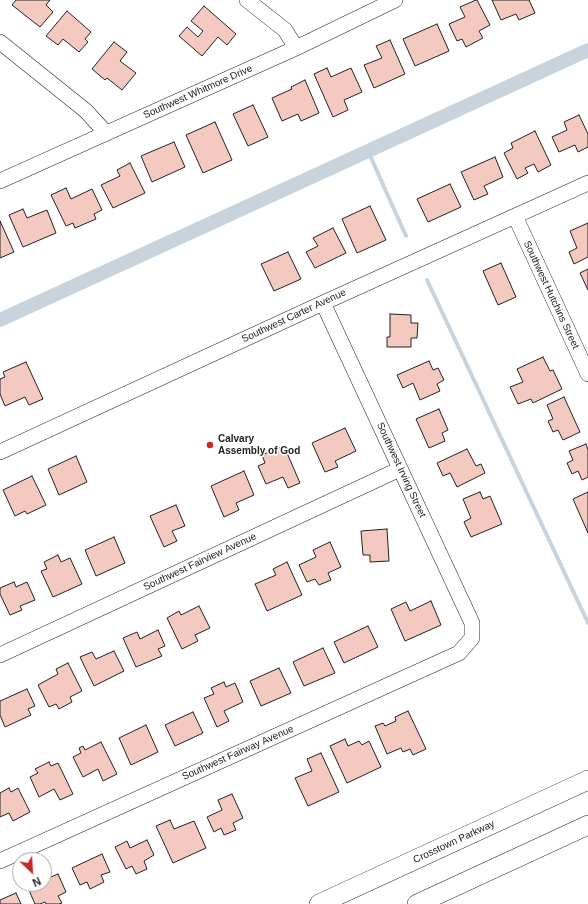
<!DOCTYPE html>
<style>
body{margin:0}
#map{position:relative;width:588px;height:904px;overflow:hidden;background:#fff;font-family:Helvetica,sans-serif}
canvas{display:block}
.north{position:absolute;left:12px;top:852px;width:40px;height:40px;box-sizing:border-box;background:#fff;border:1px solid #a7a7a7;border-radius:50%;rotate:155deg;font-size:11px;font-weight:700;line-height:16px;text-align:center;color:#222}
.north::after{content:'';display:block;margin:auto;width:14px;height:18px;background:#c62828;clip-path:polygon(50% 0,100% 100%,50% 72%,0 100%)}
</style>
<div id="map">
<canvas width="588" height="904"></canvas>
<div class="north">N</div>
</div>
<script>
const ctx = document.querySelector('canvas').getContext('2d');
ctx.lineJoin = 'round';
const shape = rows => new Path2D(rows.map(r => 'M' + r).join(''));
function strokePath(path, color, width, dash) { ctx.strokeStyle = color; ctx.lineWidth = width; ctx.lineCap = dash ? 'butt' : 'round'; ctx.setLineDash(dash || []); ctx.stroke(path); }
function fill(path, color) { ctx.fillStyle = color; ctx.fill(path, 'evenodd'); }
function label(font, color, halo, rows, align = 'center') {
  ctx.font = font + ' Helvetica,sans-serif'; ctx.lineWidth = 3; ctx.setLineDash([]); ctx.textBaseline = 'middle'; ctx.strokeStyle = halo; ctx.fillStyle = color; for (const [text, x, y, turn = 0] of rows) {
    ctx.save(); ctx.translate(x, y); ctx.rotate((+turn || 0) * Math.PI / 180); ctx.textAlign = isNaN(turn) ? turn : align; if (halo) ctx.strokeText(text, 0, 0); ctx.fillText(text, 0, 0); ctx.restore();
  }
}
strokePath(shape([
 [368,151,406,236],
 [427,280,588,623]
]), '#c7d3dd', 4);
strokePath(shape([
 [0,320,588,50]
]), '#c7d3dd', 14);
const building = shape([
 [16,0,50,0,46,5,53,12,40,27,12,5,16,0],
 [476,0,477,0,490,25,479,31,483,38,466,47,462,39,457,41,449,24,465,17,460,7,476,0],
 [492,0,529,0,535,13,519,20,516,14,501,20,492,0],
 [204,6,236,34,227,45,218,37,202,56,179,36,187,27,198,37,203,31,191,21,204,6],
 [67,11,91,32,85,39,88,42,79,52,63,39,58,45,46,36,67,11],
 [437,24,449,51,415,66,403,39,437,24],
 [390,40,405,74,374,88,364,65,382,58,376,46,390,40],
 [114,42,127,52,120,61,136,73,122,90,107,78,105,80,92,69,114,42],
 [327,68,331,77,351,68,362,92,344,100,348,110,333,117,314,74,327,68],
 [305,80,319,113,301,121,298,114,282,121,272,98,292,89,291,87,305,80],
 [253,105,268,137,248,146,233,114,253,105],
 [579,115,588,134,588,147,578,152,575,145,559,152,552,137,567,130,564,122,579,115],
 [215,122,232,160,203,173,186,135,215,122],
 [535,131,551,165,538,172,534,164,525,168,528,173,517,179,504,153,513,148,511,143,535,131],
 [174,142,185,167,152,182,141,156,174,142],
 [495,157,503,177,484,186,488,194,474,200,461,172,495,157],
 [130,163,145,193,113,208,101,185,120,176,117,170,130,163],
 [450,184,461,207,428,222,417,199,450,184],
 [66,188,71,199,92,189,102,210,94,214,96,219,75,228,73,223,66,226,51,195,66,188],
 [370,206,386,240,357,253,342,219,370,206],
 [23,209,27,218,47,210,56,233,23,247,9,215,23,209],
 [0,221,14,252,0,258,0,221],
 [588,223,588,257,574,264,569,252,577,248,570,231,588,223],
 [333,228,346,253,315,268,306,252,318,246,313,238,333,228],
 [288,252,301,279,274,291,261,264,288,252],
 [501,263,516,297,498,305,483,271,501,263],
 [588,269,588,290,580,273,588,269],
 [390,314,411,315,411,323,418,323,417,338,411,338,411,347,387,347,387,337,390,337,390,314],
 [543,357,550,371,553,370,562,389,533,403,531,399,518,404,510,387,523,382,517,369,543,357],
 [429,361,433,370,438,368,444,380,437,384,440,391,420,400,413,383,403,388,397,375,429,361],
 [26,362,43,399,29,405,25,397,5,406,0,394,0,379,5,377,3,372,26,362],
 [564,397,580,432,563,440,558,430,553,432,548,421,553,419,547,405,564,397],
 [439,409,448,430,442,433,445,441,429,448,416,419,439,409],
 [345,428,356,451,335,461,338,467,325,472,312,443,345,428],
 [586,444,588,450,588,477,582,480,578,471,572,474,567,463,573,460,569,451,586,444],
 [284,446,300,483,288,488,283,477,266,484,258,466,265,463,262,455,284,446],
 [467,449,476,466,481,464,485,473,457,487,450,473,443,476,437,463,467,449],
 [76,456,87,482,59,495,48,469,76,456],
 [244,471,254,495,236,503,239,510,224,517,211,486,244,471],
 [32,476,46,505,27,514,25,511,15,516,3,490,32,476],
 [480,492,483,499,490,496,502,524,471,537,464,522,471,518,463,499,480,492],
 [588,492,588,533,573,499,588,492],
 [176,505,185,526,172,531,177,541,164,547,150,516,176,505],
 [387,529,389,561,370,562,370,555,363,555,361,531,387,529],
 [114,537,125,563,96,576,85,550,114,537],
 [330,542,341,567,328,573,331,580,319,585,315,579,307,582,299,565,316,557,313,550,330,542],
 [58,555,61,562,70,558,82,584,53,597,41,571,47,569,44,562,58,555],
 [287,562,302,595,267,611,255,584,276,575,273,569,287,562],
 [14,582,16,587,27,582,35,600,20,606,22,610,10,615,0,594,0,588,14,582],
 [431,601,441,625,405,641,391,609,406,602,410,611,431,601],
 [199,606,210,628,195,635,198,641,182,649,167,618,179,611,181,615,199,606],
 [368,626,378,647,344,663,334,642,368,626],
 [158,630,165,646,158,649,162,656,136,667,123,638,137,632,140,639,158,630],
 [323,648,335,673,304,686,293,662,323,648],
 [114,651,124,671,94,686,80,657,92,652,96,659,114,651],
 [68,663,82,691,70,697,72,702,59,709,56,704,49,707,38,685,58,674,56,669,68,663],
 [279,668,291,693,261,706,250,681,279,668],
 [224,682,226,687,235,683,243,702,224,711,229,721,217,727,204,698,214,694,211,688,224,682],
 [27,689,35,706,28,709,31,715,5,727,0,715,0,701,27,689],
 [408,711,426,749,413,755,410,749,403,752,401,748,387,754,375,726,383,723,385,726,396,721,395,717,408,711],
 [193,712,203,733,175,746,165,725,193,712],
 [146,725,158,752,131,765,119,738,146,725],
 [345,739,348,746,359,741,362,745,369,741,381,767,347,783,330,746,345,739],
 [101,742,117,774,103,781,98,769,83,777,73,757,81,753,79,748,83,746,85,750,101,742],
 [321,753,339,792,308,806,295,778,312,771,307,759,321,753],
 [49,762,51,766,58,763,73,794,60,800,54,789,39,797,30,777,38,773,35,769,49,762],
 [9,788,11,792,18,788,30,812,13,821,9,813,0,817,0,793,9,788],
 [232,794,243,818,233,823,236,830,224,835,221,828,214,832,207,817,222,810,218,800,232,794],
 [170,820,174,829,194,821,206,848,173,863,156,826,170,820],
 [147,840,154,855,144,861,147,869,136,874,132,866,126,869,115,847,127,841,130,848,147,840],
 [102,854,110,872,101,875,104,882,90,889,87,882,80,885,72,868,102,854],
 [58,874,66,892,58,896,62,903,59,904,46,904,45,902,40,904,35,904,28,888,36,884,44,884,44,880,58,874],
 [16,893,21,904,0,904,0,900,16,893]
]);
fill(building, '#f3c9c0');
strokePath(building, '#222', 1);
const minor = shape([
 [247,0,285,30,296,48],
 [0,42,86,111,106,133],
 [0,181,296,48,395,0],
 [515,216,588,374],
 [0,452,323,303,588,183],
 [0,655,400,469],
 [0,861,459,653,472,638,472,623,323,303]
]);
const major = shape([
 [319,904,588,780],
 [417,904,588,825]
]);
strokePath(minor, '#222', 16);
strokePath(major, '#222', 20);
strokePath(minor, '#fff', 15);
strokePath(major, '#fff', 19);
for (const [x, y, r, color] of [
 [210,445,4,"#c62828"]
]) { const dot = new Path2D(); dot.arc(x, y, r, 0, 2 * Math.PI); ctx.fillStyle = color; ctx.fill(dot); strokePath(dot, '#fff', 1.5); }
label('10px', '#222', '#fff', [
 ["Southwest Whitmore Drive",198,92,-24],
 ["Southwest Hutchins Street",551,295,65],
 ["Southwest Carter Avenue",294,316,-25],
 ["Southwest Irving Street",401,470,65],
 ["Southwest Fairview Avenue",200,562,-25],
 ["Southwest Fairway Avenue",238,753,-24],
 ["Crosstown Parkway",454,842,-25]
]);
label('bold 10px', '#222', '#fff', [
 ["Calvary",218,439],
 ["Assembly of God",218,451]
], 'left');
</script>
